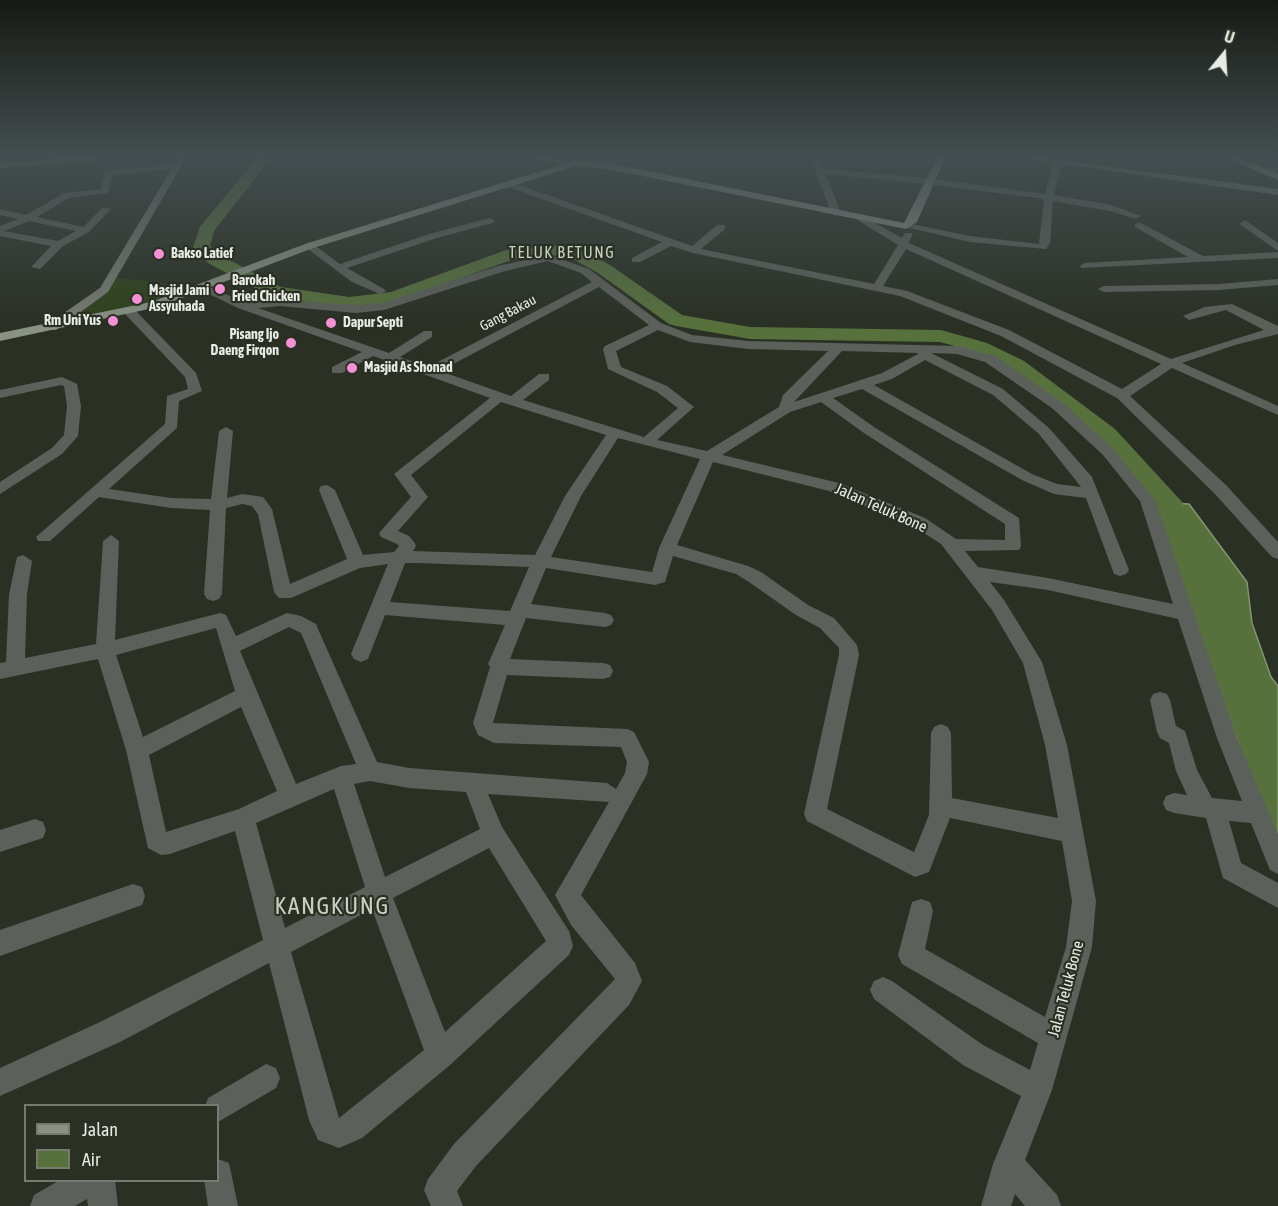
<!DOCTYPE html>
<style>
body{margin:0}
#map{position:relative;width:1278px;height:1206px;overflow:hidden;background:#2a3024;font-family:"Asap Condensed",sans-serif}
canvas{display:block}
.legend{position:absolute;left:24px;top:1104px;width:195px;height:78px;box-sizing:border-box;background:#2a3024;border:2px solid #767b70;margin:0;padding:8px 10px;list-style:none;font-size:18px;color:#e7ebe3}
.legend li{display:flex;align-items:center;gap:12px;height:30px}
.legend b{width:30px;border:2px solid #767b70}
.north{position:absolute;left:1194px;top:24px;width:60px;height:60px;-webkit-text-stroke:4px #2a3024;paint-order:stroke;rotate:18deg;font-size:16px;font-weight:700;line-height:24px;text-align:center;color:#e7ebe3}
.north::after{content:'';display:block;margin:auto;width:21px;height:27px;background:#e7ebe3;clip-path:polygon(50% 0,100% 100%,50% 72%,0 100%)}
</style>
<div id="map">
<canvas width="1278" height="1206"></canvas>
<ul class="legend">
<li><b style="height:8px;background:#8a9185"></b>Jalan</li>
<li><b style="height:16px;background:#57713d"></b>Air</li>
</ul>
<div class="north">U</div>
</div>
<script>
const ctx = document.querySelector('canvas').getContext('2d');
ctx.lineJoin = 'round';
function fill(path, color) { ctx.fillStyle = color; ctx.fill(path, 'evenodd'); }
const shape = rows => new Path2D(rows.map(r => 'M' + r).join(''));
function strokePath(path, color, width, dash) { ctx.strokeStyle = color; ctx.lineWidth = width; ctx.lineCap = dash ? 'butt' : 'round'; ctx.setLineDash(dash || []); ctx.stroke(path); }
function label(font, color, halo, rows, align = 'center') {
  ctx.font = font + ' "Asap Condensed",sans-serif'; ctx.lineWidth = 4.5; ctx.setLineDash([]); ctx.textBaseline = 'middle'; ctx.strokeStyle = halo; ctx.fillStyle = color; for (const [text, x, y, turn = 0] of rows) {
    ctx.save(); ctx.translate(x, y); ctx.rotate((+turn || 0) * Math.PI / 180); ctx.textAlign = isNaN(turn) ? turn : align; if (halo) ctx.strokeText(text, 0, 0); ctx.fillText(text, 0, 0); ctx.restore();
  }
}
fill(shape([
 [116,277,195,288,155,303,55,325]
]), '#2e411a');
const water = shape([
 [1151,502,1189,504,1247,582,1252,623,1271,677,1278,686,1278,853,1151,502]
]);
fill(water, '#57713d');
strokePath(water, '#82966f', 1.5);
fill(shape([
 [257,158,271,158,214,231,210,246,220,255,281,287,349,297,391,292,506,250,561,245,585,251,610,265,682,315,750,327,941,330,987,343,1024,361,1115,429,1183,503,1179,509,1170,511,1161,509,1099,439,1010,369,973,351,940,342,750,339,676,326,669,324,598,273,573,259,560,255,514,259,394,302,349,309,270,296,208,263,193,247,200,227,257,158]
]), '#57713d');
fill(shape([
 [811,158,819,158,823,169,928,178,1045,194,1055,158,1063,158,1054,195,1112,205,1141,216,1136,219,1110,211,1053,201,1050,243,1046,249,970,242,901,226,906,223,970,236,1039,244,1044,199,928,184,826,174,841,213,836,216,831,213,811,158],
 [176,164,179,165,179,169,112,175,108,193,69,198,37,217,83,227,103,207,111,209,89,232,63,246,40,269,31,267,51,246,0,236,0,226,18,219,0,215,0,209,26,215,64,193,101,189,105,171,176,164],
 [29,221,76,231,58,241,4,231,29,221],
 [1278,166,1278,172,1264,175,1260,172,1278,166],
 [511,182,692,246,717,225,725,225,725,229,701,249,874,284,898,245,856,219,864,217,902,238,905,233,913,233,909,243,1171,359,1264,330,1226,310,1189,320,1183,316,1205,307,1232,304,1278,326,1278,334,1235,345,1182,363,1278,406,1278,415,1172,368,1130,396,1226,485,1278,542,1278,559,1272,557,1214,493,1117,398,1001,336,900,296,693,253,671,246,640,262,632,262,632,258,662,242,508,187,506,185,511,182],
 [906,249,1161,364,1122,389,1009,330,907,291,883,286,906,249],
 [490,218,495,221,493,223,437,238,347,268,384,289,386,291,380,294,352,282,304,246,313,244,340,264,429,234,490,218],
 [1245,220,1278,243,1278,251,1241,225,1240,223,1245,220],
 [1139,222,1203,256,1278,252,1278,258,1081,268,1080,266,1085,263,1188,257,1135,227,1134,225,1139,222],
 [549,255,589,269,661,323,692,335,748,341,958,346,995,356,1062,402,1113,449,1155,500,1237,738,1278,834,1278,874,1270,870,1251,823,1229,821,1241,863,1278,883,1278,908,1223,878,1206,818,1174,813,1166,810,1163,803,1166,796,1174,793,1187,795,1176,771,1169,743,1160,738,1157,732,1150,700,1153,694,1160,692,1167,694,1170,700,1176,726,1185,731,1197,770,1212,798,1242,801,1217,738,1178,619,1048,590,990,582,1004,600,1042,662,1067,745,1096,901,1092,947,1052,1090,1025,1160,1057,1195,1061,1206,1025,1206,1015,1194,1011,1206,981,1206,993,1164,1021,1096,963,1065,874,999,870,990,874,981,883,977,892,981,983,1045,1030,1070,1038,1043,902,964,898,955,912,902,921,899,930,902,933,911,925,949,1045,1017,1066,947,1072,901,1062,841,950,818,929,872,915,877,807,821,804,814,839,655,839,648,820,628,796,615,749,582,736,574,673,556,665,582,655,585,546,568,531,604,605,613,611,615,614,620,611,625,605,627,526,618,510,659,603,663,610,665,613,671,610,677,603,679,507,675,493,723,627,729,634,732,649,762,647,774,581,895,635,963,642,981,629,1005,476,1166,457,1191,463,1206,431,1206,424,1190,428,1179,454,1144,615,979,571,925,555,895,609,802,488,794,502,827,569,931,573,946,569,955,450,1065,362,1138,339,1148,318,1140,309,1120,269,963,120,1042,0,1096,0,1068,100,1022,263,940,235,831,170,854,161,855,148,848,126,750,98,659,0,679,0,663,6,662,9,594,17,557,23,555,32,561,27,594,25,658,96,644,103,541,111,535,119,541,115,640,220,613,226,615,236,636,287,613,301,616,316,624,318,629,377,762,409,768,607,783,616,789,625,773,627,762,621,747,494,743,478,735,473,723,490,667,488,664,505,625,385,615,368,659,361,662,354,659,351,654,388,564,360,568,291,598,279,598,274,592,258,514,252,506,242,504,226,508,222,594,219,599,213,601,207,599,204,594,210,510,171,508,99,497,50,541,38,541,36,537,165,424,167,396,188,389,185,377,125,314,123,311,129,307,133,308,196,373,202,391,179,401,177,428,109,489,171,498,211,499,219,431,226,427,233,431,227,498,242,494,257,496,263,497,272,509,290,584,347,559,319,490,321,486,327,485,335,490,363,555,394,552,399,546,397,544,381,537,379,533,411,497,394,474,490,398,373,356,342,373,332,373,332,367,362,352,238,308,197,288,207,286,244,302,280,300,356,305,383,303,498,266,549,255],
 [548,261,581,273,592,282,428,367,400,357,432,337,432,331,424,331,389,353,258,308,280,306,356,313,384,310,505,271,548,261],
 [599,287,649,325,605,346,603,349,608,369,657,392,678,408,644,437,523,400,549,380,549,374,539,374,511,396,440,371,599,287],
 [658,330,690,342,748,349,828,351,783,395,779,407,707,451,657,440,694,407,667,386,621,367,616,351,658,330],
 [842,351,918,353,918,354,882,373,794,402,842,351],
 [931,353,957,354,985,362,1052,408,1103,455,1140,501,1173,604,1048,578,978,567,965,551,1019,550,1021,546,1019,518,874,427,833,398,862,389,1022,480,1054,494,1086,498,1114,574,1120,576,1126,574,1129,570,1092,477,1049,428,1003,389,931,353],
 [925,360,993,395,1039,434,1081,487,1057,484,1032,474,874,385,892,379,925,360],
 [501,402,606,435,565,496,535,555,413,551,416,546,414,542,409,536,398,531,428,497,411,475,501,402],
 [821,402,864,433,1005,524,1005,540,956,539,925,518,839,483,722,455,790,412,821,402],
 [618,438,700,459,659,548,652,572,551,557,581,496,618,438],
 [713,462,829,491,913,526,941,544,992,610,1023,663,1045,745,1058,818,952,798,951,733,948,727,941,724,934,727,931,733,929,815,914,852,827,809,859,655,857,645,834,618,808,605,761,572,748,566,677,545,713,462],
 [405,563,417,563,529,567,510,611,390,602,405,563],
 [289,627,301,633,356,764,341,766,296,784,240,651,289,627],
 [216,628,235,691,143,737,116,655,216,628],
 [241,707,277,791,239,809,166,832,149,755,241,707],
 [370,781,409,788,466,792,480,829,385,877,354,784,370,781],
 [334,789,365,887,285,928,256,823,334,789],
 [489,848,546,941,445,1032,393,898,489,848],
 [372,909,424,1050,339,1118,291,952,372,909],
 [1278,279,1278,285,1219,290,1104,292,1098,289,1104,286,1219,284,1278,279],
 [62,377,77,384,81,406,78,436,62,454,0,494,0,482,52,448,64,435,67,406,64,386,61,385,0,398,0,390,62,377],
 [35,819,43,822,46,830,43,838,0,852,0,830,35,819],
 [133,884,142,887,145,896,142,905,0,956,0,930,133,884],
 [266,1064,276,1068,280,1078,276,1088,218,1122,218,1106,205,1106,208,1098,266,1064],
 [218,1159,229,1163,238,1206,208,1206,204,1180,218,1180,218,1159],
 [60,1180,115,1180,118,1206,88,1206,87,1199,75,1206,30,1206,34,1195,60,1180]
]), '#5c605a');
fill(shape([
 [61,158,100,158,96,161,0,168,0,162,61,158],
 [178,158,186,158,108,292,56,330,48,330,48,324,100,288,178,158],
 [521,158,551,158,580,163,576,166,521,158],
 [1022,158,1045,158,1278,189,1278,195,1022,158]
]), '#767b72');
fill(shape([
 [937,158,945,158,917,222,906,229,608,169,576,166,313,248,158,307,0,341,0,333,151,302,305,244,576,160,608,163,904,223,937,158]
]), '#8a9185');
fill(shape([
 [1226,158,1238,158,1278,174,1278,180,1226,158]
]), '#9ca495');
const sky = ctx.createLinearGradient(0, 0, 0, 327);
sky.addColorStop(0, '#171a14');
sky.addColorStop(0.48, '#444e50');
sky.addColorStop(1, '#444e5000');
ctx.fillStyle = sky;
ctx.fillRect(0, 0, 1278, 327);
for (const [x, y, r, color] of [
 [159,254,6,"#f491d4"],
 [220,289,6,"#f491d4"],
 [137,299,6,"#f491d4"],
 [113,321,6,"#f491d4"],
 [331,323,6,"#f491d4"],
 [291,343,6,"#f491d4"],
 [352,368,6,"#f491d4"]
]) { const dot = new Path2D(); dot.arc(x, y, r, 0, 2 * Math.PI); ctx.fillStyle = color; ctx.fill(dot); strokePath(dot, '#2a3024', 2); }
label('bold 14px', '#e7ebe3', '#2a3024', [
 ["Bakso Latief",171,254],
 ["Barokah",232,281],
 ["Fried Chicken",232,297],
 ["Masjid Jami",149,291],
 ["Assyuhada",149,307],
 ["Rm Uni Yus",101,321,"right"],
 ["Dapur Septi",343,323],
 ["Pisang Ijo",279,335,"right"],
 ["Daeng Firqon",279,351,"right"],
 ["Masjid As Shonad",364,368]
], 'left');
label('14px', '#e7ebe3', '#2a3024', [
 ["Gang Bakau",508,313,-28]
]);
ctx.letterSpacing = '1.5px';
label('16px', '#c7d0c1', '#2a3024', [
 ["TELUK BETUNG",562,253]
]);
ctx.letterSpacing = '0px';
label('16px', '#e7ebe3', '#2a3024', [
 ["Jalan Teluk Bone",881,508,24],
 ["Jalan Teluk Bone",1066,989,-75]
]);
ctx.letterSpacing = '1.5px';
label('24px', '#c7d0c1', '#2a3024', [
 ["KANGKUNG",332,906]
]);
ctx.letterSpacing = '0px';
</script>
